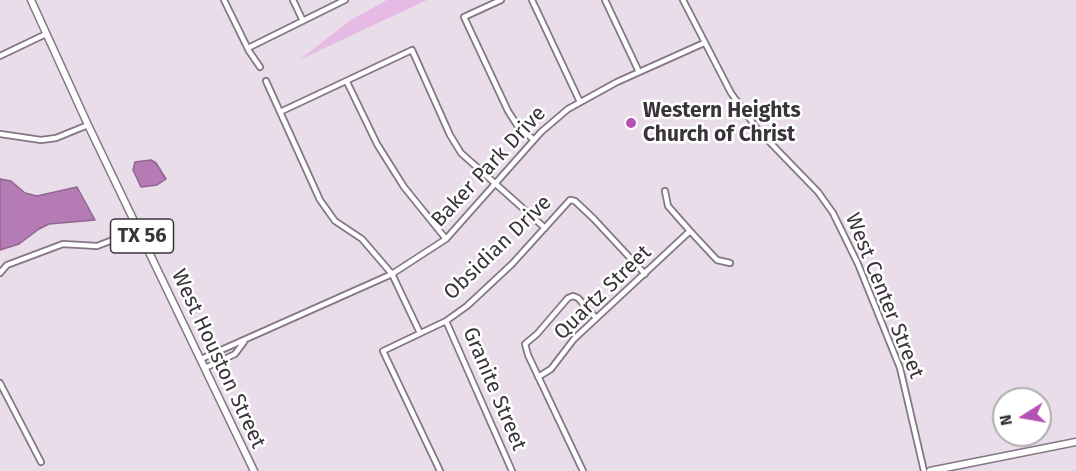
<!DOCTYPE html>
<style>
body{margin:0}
#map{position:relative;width:1076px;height:471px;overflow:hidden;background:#e9dde9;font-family:"Fira Sans",sans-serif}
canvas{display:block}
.north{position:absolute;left:992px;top:387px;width:60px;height:60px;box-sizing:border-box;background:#fff;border:2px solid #b0aeb0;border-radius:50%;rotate:259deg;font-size:16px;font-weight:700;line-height:24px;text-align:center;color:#393439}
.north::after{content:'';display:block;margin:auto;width:21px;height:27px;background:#b451b7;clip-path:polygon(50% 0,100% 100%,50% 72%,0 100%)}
</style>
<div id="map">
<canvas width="1076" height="471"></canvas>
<div class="north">N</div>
</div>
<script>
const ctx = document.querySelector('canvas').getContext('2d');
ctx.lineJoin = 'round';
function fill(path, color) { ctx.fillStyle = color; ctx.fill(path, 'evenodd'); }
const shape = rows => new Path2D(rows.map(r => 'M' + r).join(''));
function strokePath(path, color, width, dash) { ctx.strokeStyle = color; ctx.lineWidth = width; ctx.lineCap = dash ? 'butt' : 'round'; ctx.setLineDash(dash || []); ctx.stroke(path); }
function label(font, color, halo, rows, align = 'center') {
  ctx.font = font + ' "Fira Sans",sans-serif'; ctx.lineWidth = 5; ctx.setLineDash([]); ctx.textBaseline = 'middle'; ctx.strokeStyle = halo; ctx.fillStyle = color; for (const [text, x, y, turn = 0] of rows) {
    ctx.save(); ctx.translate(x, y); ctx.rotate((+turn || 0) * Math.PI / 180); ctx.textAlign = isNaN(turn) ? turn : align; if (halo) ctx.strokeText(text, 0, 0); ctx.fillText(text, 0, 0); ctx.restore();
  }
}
fill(shape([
 [387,0,427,0,299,60,351,20]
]), '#e5bae5');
const water = shape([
 [151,160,156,163,166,179,157,185,141,187,133,170,135,162,151,160],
 [0,179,11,181,25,193,37,196,77,187,95,220,49,224,39,229,19,244,0,250,0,179]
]);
fill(water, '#b47bb5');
strokePath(water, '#8f6690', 1.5);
const minor = shape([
 [224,0,249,51,260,67],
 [293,0,303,21],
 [501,0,464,17,508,111,517,125,534,140],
 [532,0,580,102],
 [605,0,639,72],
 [683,0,731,93,758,130,818,192,833,213,858,264,900,368,924,471],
 [248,48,345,0],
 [0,56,46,34],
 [266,81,320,200,335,221,362,239,392,274,420,333],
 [347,82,377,144,404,187,446,239],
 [280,112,412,50,450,135,461,153,545,228],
 [0,134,41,140,56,138,88,125],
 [665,191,668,206,690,231,717,260,730,263],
 [0,273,7,265,63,244,97,246,139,230],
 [446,321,512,471],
 [201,359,392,274,446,239,541,132,568,109,617,82,704,43],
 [205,368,235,354,244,342],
 [538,377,551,369,574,339,690,231],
 [0,383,41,462],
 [440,471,383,351,446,321,467,306,512,264,570,200,575,201,594,219,645,274],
 [583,471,528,355,525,344,537,334,568,298,573,296,578,298,596,318]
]);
const major = shape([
 [31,0,88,125,254,471],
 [930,471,1076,442]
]);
strokePath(minor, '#827782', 8);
strokePath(major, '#827782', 9);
strokePath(minor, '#fff', 4.5);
strokePath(major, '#fff', 6);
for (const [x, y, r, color] of [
 [631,123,6,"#b451b7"]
]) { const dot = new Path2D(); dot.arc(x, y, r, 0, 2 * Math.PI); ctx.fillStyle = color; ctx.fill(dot); strokePath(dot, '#fff', 2); }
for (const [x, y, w] of [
 [142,236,63]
]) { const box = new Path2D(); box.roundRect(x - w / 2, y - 17, w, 34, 4.5); ctx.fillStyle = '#fff'; ctx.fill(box); strokePath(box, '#393439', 1.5); }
label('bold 20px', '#393439', null, [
 ["TX 56",142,236]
]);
label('bold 21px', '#393439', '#fff', [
 ["Western Heights",643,111],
 ["Church of Christ",643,135]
], 'left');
label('21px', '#393439', '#fff', [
 ["Baker Park Drive",489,167,-47],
 ["Obsidian Drive",498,248,-44],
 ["Quartz Street",603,293,-44],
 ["West Center Street",884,296,68],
 ["West Houston Street",218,359,65],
 ["Granite Street",494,389,67]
]);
</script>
